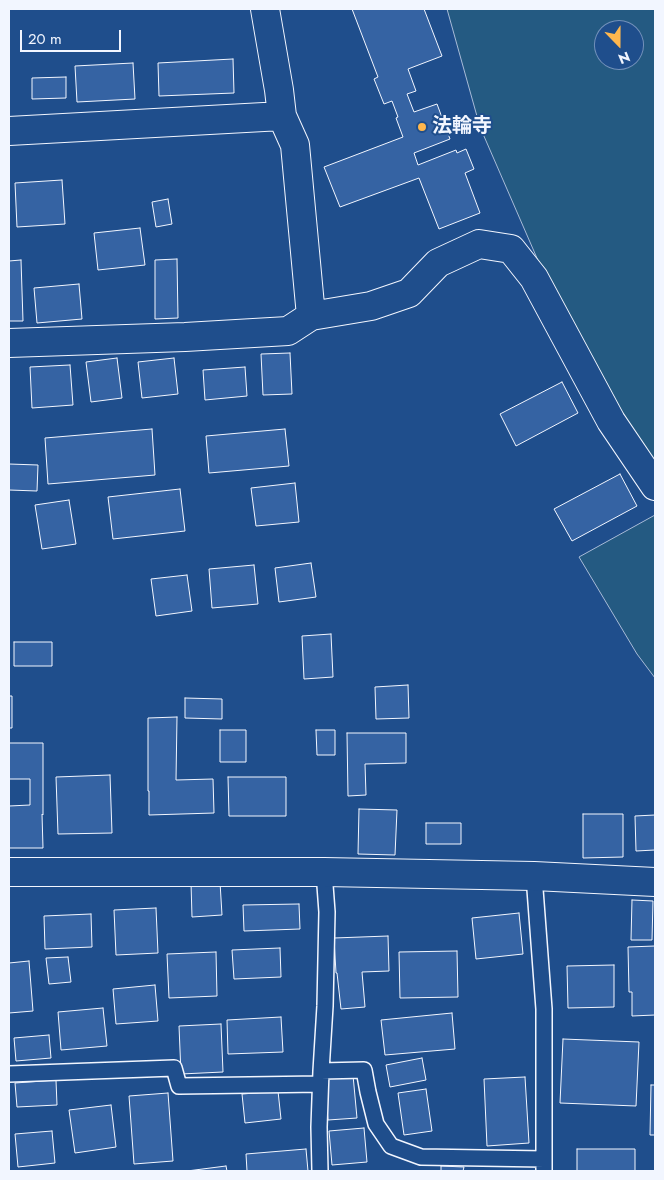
<!DOCTYPE html>
<meta charset="utf-8">
<style>
body{margin:0}
#map{position:relative;width:664px;height:1180px;overflow:hidden;background:#1f4e8c;font-family:Jost,sans-serif}
canvas{display:block}
.frame{position:absolute;inset:0;border:10px solid #f2f6ff;pointer-events:none}
.north{position:absolute;left:594px;top:20px;width:50px;height:50px;box-sizing:border-box;background:#1f4e8c;border:1px solid #7391ba;border-radius:50%;rotate:158deg;font-size:14px;font-weight:700;line-height:20px;text-align:center;color:#f2f6ff}
.north::after{content:'';display:block;margin:auto;width:18px;height:22px;background:#ffb74d;clip-path:polygon(50% 0,100% 100%,50% 72%,0 100%)}
.scale{position:absolute;left:20px;top:30px;width:101px;height:22px;box-sizing:border-box;border:2px solid #f2f6ff;border-top:0;padding-left:6px;font-size:15px;line-height:18px;white-space:nowrap;color:#f2f6ff;-webkit-text-stroke:4px #1f4e8c;paint-order:stroke}
</style>
<div id="map">
<canvas width="664" height="1180"></canvas>
<div class="frame"></div>
<div class="north">N</div>
<div class="scale">20 m</div>
</div>
<script>
const ctx = document.querySelector('canvas').getContext('2d');
ctx.lineJoin = 'round';
function fill(path, color) { ctx.fillStyle = color; ctx.fill(path, 'evenodd'); }
const shape = rows => new Path2D(rows.map(r => 'M' + r).join(''));
function strokePath(path, color, width, dash) { ctx.strokeStyle = color; ctx.lineWidth = width; ctx.lineCap = dash ? 'butt' : 'round'; ctx.setLineDash(dash || []); ctx.stroke(path); }
function label(font, color, halo, rows, align = 'center') {
  ctx.font = font + ' Jost,"Noto Sans JP",sans-serif'; ctx.lineWidth = 4; ctx.setLineDash([]); ctx.textBaseline = 'middle'; ctx.strokeStyle = halo; ctx.fillStyle = color; for (const [text, x, y, turn = 0] of rows) {
    ctx.save(); ctx.translate(x, y); ctx.rotate((+turn || 0) * Math.PI / 180); ctx.textAlign = isNaN(turn) ? turn : align; if (halo) ctx.strokeText(text, 0, 0); ctx.fillText(text, 0, 0); ctx.restore();
  }
}
const green = shape([
 [447,9,655,9,655,469,553,295,480,127,447,9],
 [604,30,634,30,634,60,604,60,604,30],
 [655,515,655,678,637,654,579,557,655,515]
]);
fill(green, '#245a82');
strokePath(green, '#a8bbd7', 1);
const building = shape([
 [352,9,424,9,442,56,408,69,416,91,407,94,414,112,437,104,450,139,414,153,418,165,456,150,457,153,466,149,474,169,465,173,480,213,439,229,419,178,340,207,324,167,403,137,396,118,398,117,392,101,384,104,374,79,378,77,352,9],
 [233,59,234,93,159,96,158,63,233,59],
 [133,63,135,99,77,102,75,66,133,63],
 [66,77,66,98,32,99,32,78,66,77],
 [62,180,65,224,17,227,15,183,62,180],
 [168,199,172,224,156,227,152,202,168,199],
 [140,228,145,265,98,270,94,233,140,228],
 [177,259,178,318,155,319,155,260,177,259],
 [21,260,23,321,9,321,9,261,21,260],
 [79,284,82,319,37,323,34,288,79,284],
 [290,353,292,394,263,395,261,354,290,353],
 [117,358,122,398,91,402,86,362,117,358],
 [174,358,178,394,142,398,138,362,174,358],
 [70,365,73,405,32,408,30,367,70,365],
 [245,367,247,396,205,400,203,370,245,367],
 [562,382,578,413,516,446,500,414,562,382],
 [152,429,155,475,48,484,45,438,152,429],
 [285,429,289,466,209,473,206,436,285,429],
 [9,464,38,465,37,491,9,490,9,464],
 [620,474,637,506,572,541,554,509,620,474],
 [295,483,299,522,256,526,251,488,295,483],
 [180,489,185,531,113,539,108,497,180,489],
 [69,500,76,544,42,549,35,505,69,500],
 [311,563,316,597,279,602,275,568,311,563],
 [254,565,258,604,212,608,209,569,254,565],
 [187,575,192,611,156,616,151,579,187,575],
 [331,634,333,677,304,679,302,636,331,634],
 [14,642,52,642,52,666,14,666,14,642],
 [408,685,409,718,376,719,375,687,408,685],
 [9,696,12,696,12,728,9,728,9,696],
 [185,698,222,699,222,719,185,718,185,698],
 [177,717,176,780,213,779,214,813,149,815,149,791,148,791,148,718,177,717],
 [220,730,246,730,246,762,220,762,220,730],
 [316,730,335,730,335,755,317,755,316,730],
 [347,733,406,733,406,763,365,764,366,795,348,796,347,733],
 [9,743,43,743,43,815,42,814,43,848,9,848,9,806,30,805,30,779,9,779,9,743],
 [110,775,112,833,58,834,56,777,110,775],
 [228,777,286,777,286,816,229,816,228,777],
 [359,809,397,810,395,855,358,854,359,809],
 [583,814,623,814,623,857,583,858,583,814],
 [655,815,655,850,636,851,635,816,655,815],
 [426,823,461,823,461,844,426,844,426,823],
 [220,882,222,915,192,917,191,883,220,882],
 [632,900,653,901,652,940,631,940,632,900],
 [299,904,300,929,244,931,243,905,299,904],
 [156,908,158,953,116,955,114,910,156,908],
 [519,913,523,954,476,959,472,918,519,913],
 [91,914,92,947,45,949,44,916,91,914],
 [388,936,389,971,362,972,365,1007,341,1009,337,973,336,973,334,938,388,936],
 [655,946,655,1015,632,1016,632,992,629,992,628,947,655,946],
 [280,948,281,977,234,979,232,950,280,948],
 [457,951,458,997,400,998,399,952,457,951],
 [216,952,217,996,169,998,167,954,216,952],
 [68,957,71,982,49,984,46,958,68,957],
 [29,961,33,1011,9,1013,9,963,29,961],
 [614,965,614,1007,568,1008,567,966,614,965],
 [155,985,158,1021,116,1024,113,989,155,985],
 [103,1008,107,1046,61,1050,58,1012,103,1008],
 [452,1013,455,1049,385,1055,381,1020,452,1013],
 [281,1017,283,1052,228,1054,227,1020,281,1017],
 [221,1024,223,1072,181,1074,179,1026,221,1024],
 [49,1035,51,1058,16,1061,14,1038,49,1035],
 [563,1039,639,1042,636,1106,560,1103,563,1039],
 [422,1058,426,1080,390,1087,386,1065,422,1058],
 [353,1075,357,1118,328,1120,324,1077,353,1075],
 [525,1077,529,1143,487,1146,484,1079,525,1077],
 [56,1080,57,1105,17,1107,15,1083,56,1080],
 [651,1085,655,1085,655,1135,650,1135,651,1085],
 [426,1089,432,1131,404,1135,398,1093,426,1089],
 [278,1091,281,1119,245,1123,242,1094,278,1091],
 [168,1093,173,1161,134,1164,129,1096,168,1093],
 [111,1105,116,1147,75,1153,69,1110,111,1105],
 [364,1128,367,1162,332,1165,329,1131,364,1128],
 [52,1131,55,1163,18,1167,15,1134,52,1131],
 [306,1149,308,1171,247,1171,246,1154,306,1149],
 [577,1149,635,1149,635,1171,577,1171,577,1149],
 [226,1166,227,1171,187,1171,226,1166],
 [441,1166,464,1167,463,1171,441,1171,441,1166]
]);
fill(building, '#3563a3');
strokePath(building, '#f2f6ff', 1);
const service = shape([
 [534,876,544,1009,544,1171],
 [321,1071,364,1070,368,1092,376,1124,391,1146,421,1157,544,1159],
 [9,1074,174,1068,179,1086,320,1084],
 [320,1171,319,1127,321,1071,325,1006,327,912,324,872]
]);
const minor = shape([
 [265,9,279,90,282,116],
 [9,131,282,116,295,145,311,316,288,331,185,337,9,343],
 [311,316,371,306,409,293,438,263,479,244,511,249,534,278,611,421,655,486],
 [9,872,324,872,534,876,655,882]
]);
strokePath(service, '#f2f6ff', 18);
strokePath(minor, '#f2f6ff', 30);
strokePath(service, '#1f4e8c', 15);
strokePath(minor, '#1f4e8c', 28);
for (const [x, y, r, color] of [
 [422,127,5,"#ffb74d"]
]) { const dot = new Path2D(); dot.arc(x, y, r, 0, 2 * Math.PI); ctx.fillStyle = color; ctx.fill(dot); strokePath(dot, '#1f4e8c', 2); }
label('bold 20px', '#f2f6ff', '#1f4e8c', [
 ["法輪寺",432,127]
], 'left');
</script>
